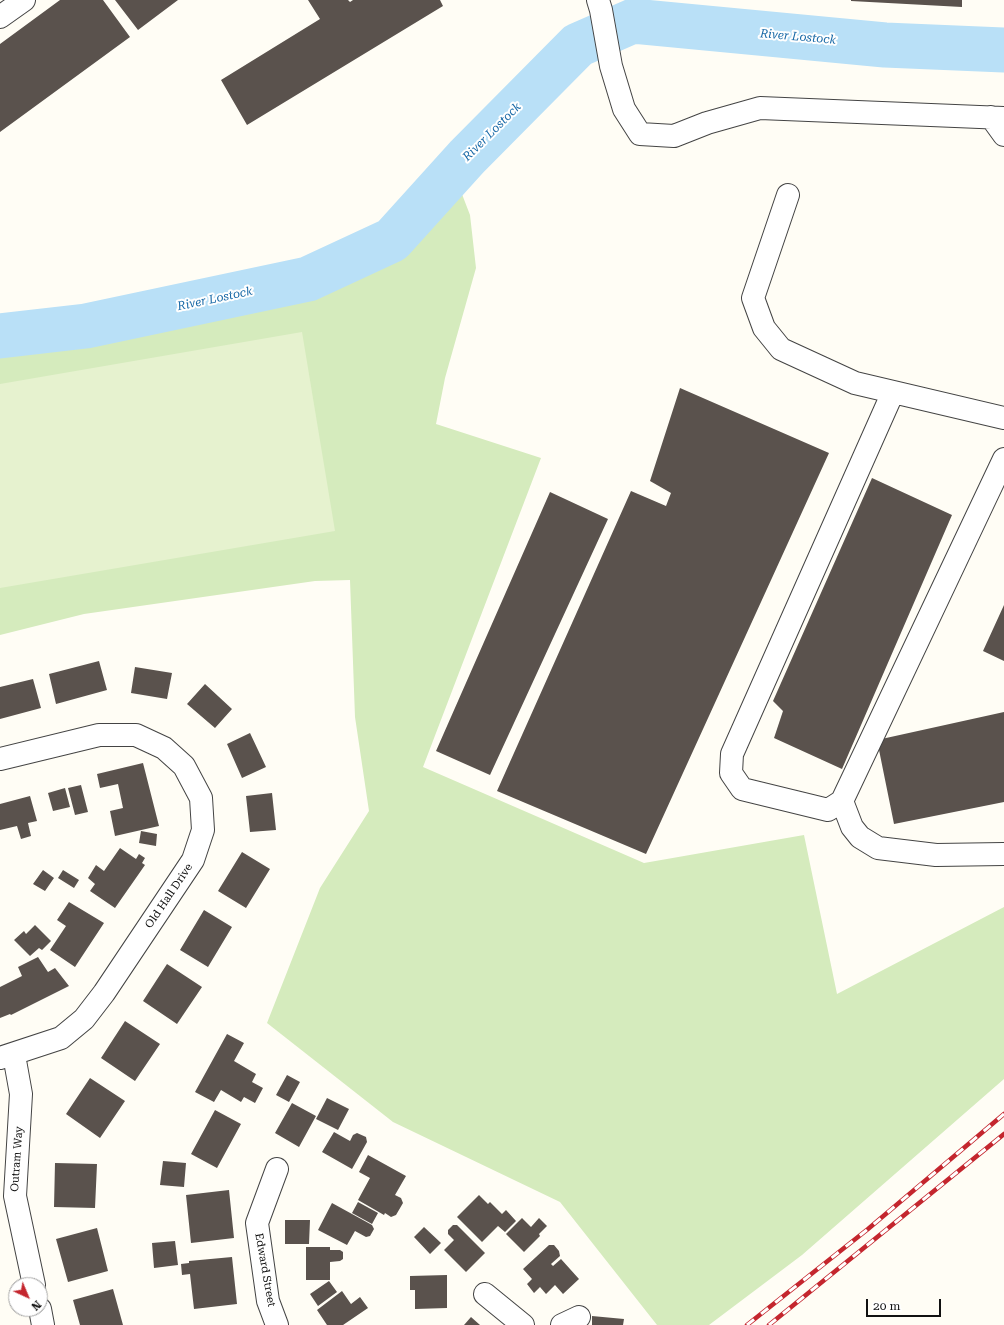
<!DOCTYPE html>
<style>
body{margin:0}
#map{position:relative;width:1004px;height:1325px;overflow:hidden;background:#fffdf5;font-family:"Roboto Serif",serif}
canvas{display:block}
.north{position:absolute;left:8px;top:1277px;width:40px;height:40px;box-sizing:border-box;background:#fff;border:1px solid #a0a0a0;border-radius:50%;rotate:136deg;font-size:11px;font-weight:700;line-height:16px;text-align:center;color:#111}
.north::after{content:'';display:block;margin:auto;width:14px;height:18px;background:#c4262e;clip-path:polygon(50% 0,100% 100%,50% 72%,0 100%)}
.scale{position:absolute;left:866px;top:1299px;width:75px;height:18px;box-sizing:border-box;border:2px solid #111;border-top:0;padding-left:5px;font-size:12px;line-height:14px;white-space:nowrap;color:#111;-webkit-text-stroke:3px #fff;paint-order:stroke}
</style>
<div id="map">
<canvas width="1004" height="1325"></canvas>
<div class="north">N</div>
<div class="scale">20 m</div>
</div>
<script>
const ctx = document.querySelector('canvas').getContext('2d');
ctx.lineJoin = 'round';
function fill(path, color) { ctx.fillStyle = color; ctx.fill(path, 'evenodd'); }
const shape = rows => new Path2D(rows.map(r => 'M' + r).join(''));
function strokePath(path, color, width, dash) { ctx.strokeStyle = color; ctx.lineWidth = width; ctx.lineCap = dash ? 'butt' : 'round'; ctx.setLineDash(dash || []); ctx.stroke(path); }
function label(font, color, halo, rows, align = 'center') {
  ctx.font = font + ' "Roboto Serif",serif'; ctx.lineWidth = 4; ctx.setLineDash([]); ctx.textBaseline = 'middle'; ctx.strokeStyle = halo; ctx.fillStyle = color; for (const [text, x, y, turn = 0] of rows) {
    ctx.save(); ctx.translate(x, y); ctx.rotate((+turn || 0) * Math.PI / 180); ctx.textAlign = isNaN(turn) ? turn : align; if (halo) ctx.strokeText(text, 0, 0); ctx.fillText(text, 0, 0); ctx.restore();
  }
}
fill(shape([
 [460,189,470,215,476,268,445,378,436,424,541,458,423,767,644,863,804,835,837,994,1004,907,1004,1079,802,1255,709,1325,657,1325,560,1202,393,1122,267,1023,320,888,369,811,355,717,350,580,315,581,84,614,0,635,0,336,86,326,308,279,392,240]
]), '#d5ebbd');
fill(shape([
 [302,332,335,531,0,588,0,384]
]), '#e6f2cf');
strokePath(shape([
 [0,336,86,326,308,279,392,240,467,157,578,45,633,21,885,45,1004,50]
]), '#b9e0f7', 45);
fill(shape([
 [60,0,103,0,130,37,0,132,0,44],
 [115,0,178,0,138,30],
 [308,0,348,0,350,2,353,0,440,0,443,6,247,125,221,80,320,19],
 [851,0,962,0,962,7,851,1],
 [680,388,829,453,646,854,497,791,631,491,666,506,671,493,650,481],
 [872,478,952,515,842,769,774,738,783,711,773,701],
 [550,492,608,519,490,775,436,751],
 [1004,605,1004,661,983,651],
 [99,661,107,690,56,704,49,674],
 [135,667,172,673,167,699,131,693],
 [33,679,41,708,0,719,0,687],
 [205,684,232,709,215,728,187,704],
 [1004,712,1004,802,894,824,877,740],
 [250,733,266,767,242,778,227,744],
 [143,763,159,826,115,836,110,811,123,808,118,784,100,788,97,774],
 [81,785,88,812,75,815,68,788],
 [65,788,70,807,53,811,48,793],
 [272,793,276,830,250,832,246,796],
 [30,796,37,821,28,823,31,836,21,839,17,826,0,830,0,804],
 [141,831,157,834,156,846,139,843],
 [120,848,136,859,139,854,145,858,142,863,145,865,115,908,90,891,95,884,88,878,96,865,104,871],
 [242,852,270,869,246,908,218,891],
 [43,870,54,878,45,891,33,884],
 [63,870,79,880,74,888,58,878],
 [69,902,104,923,75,967,50,950,66,926,57,920],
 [204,910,232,927,208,967,180,950],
 [35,925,51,941,42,950,39,948,30,956,14,940,24,931,26,934],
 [38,957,48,972,55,968,69,986,11,1015,10,1014,0,1018,0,987,22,976,18,967],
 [167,964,202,987,177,1024,143,1001],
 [125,1021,160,1044,135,1081,101,1058],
 [227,1034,244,1043,234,1061,256,1074,252,1082,263,1088,255,1103,244,1097,241,1102,221,1090,214,1102,195,1092],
 [287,1075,300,1082,289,1102,276,1095],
 [90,1078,125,1101,100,1138,66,1114],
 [327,1098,349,1109,338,1130,316,1119],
 [292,1103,316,1116,299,1147,275,1133],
 [215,1110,241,1124,217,1168,191,1154],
 [334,1132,350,1141,353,1135,357,1133,366,1137,367,1142,352,1169,322,1152],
 [368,1155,406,1176,395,1195,401,1198,403,1203,396,1215,391,1217,385,1213,384,1215,358,1200,370,1178,359,1172],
 [163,1161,186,1163,184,1187,160,1185],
 [55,1163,97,1164,95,1208,54,1207],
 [229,1190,234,1238,191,1243,186,1195],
 [479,1195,488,1204,490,1202,502,1214,506,1210,516,1221,505,1232,498,1226,482,1242,457,1217],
 [358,1202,378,1213,372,1224,352,1213],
 [332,1203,372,1225,374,1229,370,1236,366,1237,355,1231,347,1245,318,1230],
 [522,1218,531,1227,539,1218,547,1226,539,1234,540,1236,524,1252,506,1234],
 [285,1220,310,1220,309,1244,285,1244],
 [453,1225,457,1225,485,1253,466,1272,444,1250,454,1240,448,1234,448,1230],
 [424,1227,441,1243,430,1254,414,1237],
 [97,1228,108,1271,68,1282,56,1239],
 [175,1241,178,1265,154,1268,152,1243],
 [549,1245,554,1245,559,1251,560,1256,551,1264,553,1266,561,1259,579,1279,563,1294,555,1285,546,1294,540,1287,534,1293,527,1284,532,1279,523,1269],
 [306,1247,330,1247,330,1250,340,1250,343,1252,343,1259,340,1261,330,1262,330,1280,306,1280],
 [232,1257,237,1304,194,1309,190,1274,182,1275,181,1264,189,1263,189,1261],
 [447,1275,447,1308,415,1309,415,1290,410,1290,410,1276],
 [329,1281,337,1292,318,1306,310,1294],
 [113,1289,123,1325,80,1325,73,1300],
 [342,1291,351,1304,360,1297,368,1308,343,1325,327,1325,317,1310],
 [592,1316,624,1319,623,1325,592,1325],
 [471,1317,480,1325,464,1325]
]), '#5a524d');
const minor = shape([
 [598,0,601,10,611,66,624,109,640,134,674,136,707,123,760,108,1004,118],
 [0,17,24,0],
 [991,117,1004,135],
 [788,195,753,298,764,328,781,349,855,383,1004,418],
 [893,392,732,754,731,773,742,789,828,810,842,801,1004,459],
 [0,759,99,735,136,735,164,748,184,766,201,798,203,830,193,860,104,993,84,1019,61,1038,0,1058],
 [842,801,852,827,860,837,878,848,936,855,1004,854],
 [14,1055,21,1094,15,1196,34,1285],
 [277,1169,257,1223,268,1301,277,1325],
 [485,1294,523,1325],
 [40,1309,43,1325],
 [562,1325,579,1317]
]);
strokePath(minor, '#444', 24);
strokePath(minor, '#fff', 22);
const rail = shape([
 [747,1325,868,1229,1004,1114],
 [769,1325,1004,1134]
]);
strokePath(rail, '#c4262e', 4.5);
strokePath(rail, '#fff', 3, [9]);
label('11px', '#111', '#fff', [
 ["Old Hall Drive",169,896,-56],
 ["Outram Way",17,1159,-86],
 ["Edward Street",265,1270,80]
]);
label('italic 12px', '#1768a6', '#fff', [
 ["River Lostock",798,37,5],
 ["River Lostock",492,132,-45],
 ["River Lostock",215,299,-12]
]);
</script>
